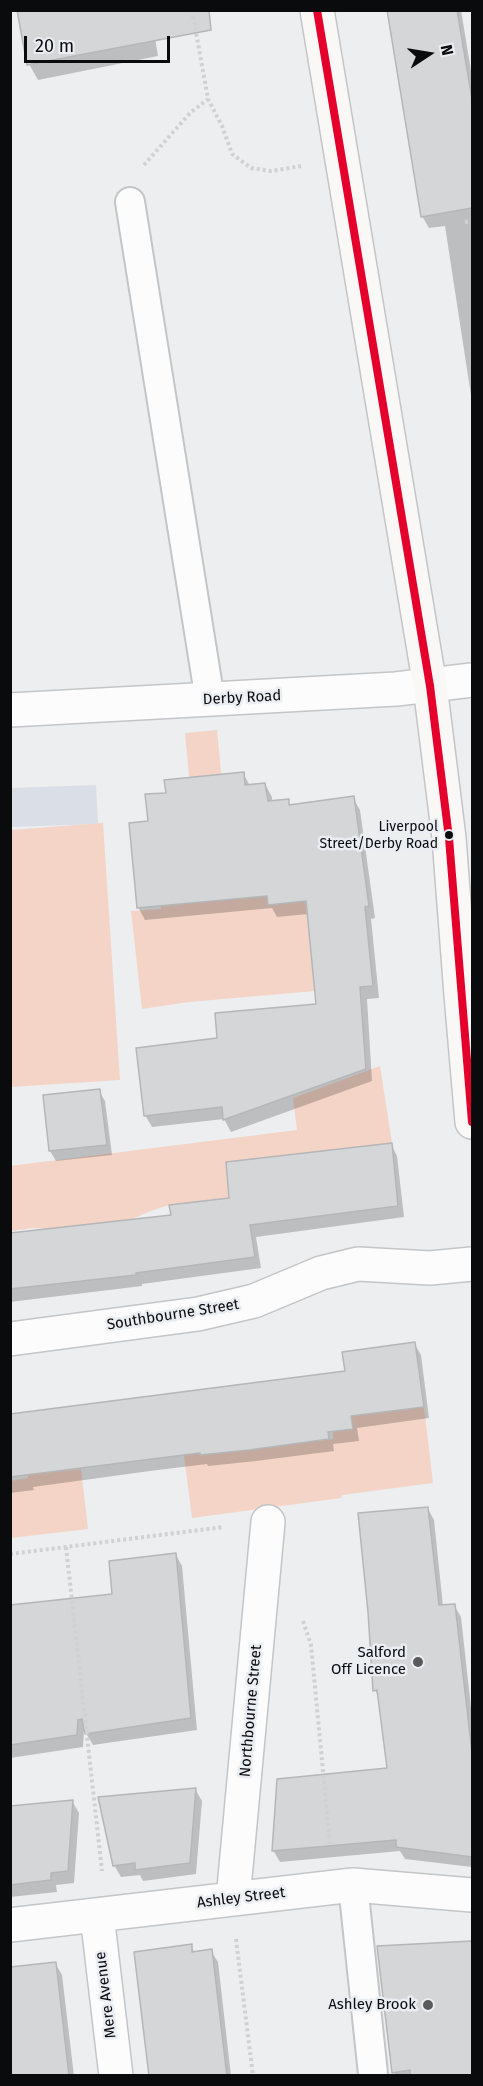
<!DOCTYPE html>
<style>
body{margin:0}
#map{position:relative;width:483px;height:2086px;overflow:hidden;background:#eceef0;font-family:"Fira Sans",sans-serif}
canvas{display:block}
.frame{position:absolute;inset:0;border:12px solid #0a0b0d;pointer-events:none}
.north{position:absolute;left:399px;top:24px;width:60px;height:60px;-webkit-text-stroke:4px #eaedf2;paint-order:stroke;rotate:78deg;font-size:16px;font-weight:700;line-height:24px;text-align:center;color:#0a0b0d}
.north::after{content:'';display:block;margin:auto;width:21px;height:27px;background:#0a0b0d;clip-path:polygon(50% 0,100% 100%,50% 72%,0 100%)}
.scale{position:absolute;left:24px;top:36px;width:146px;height:27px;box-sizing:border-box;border:3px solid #0a0b0d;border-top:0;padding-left:8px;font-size:18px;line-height:21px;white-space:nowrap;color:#0a0b0d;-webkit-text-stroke:4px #eaedf2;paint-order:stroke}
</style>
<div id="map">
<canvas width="483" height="2086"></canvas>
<div class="frame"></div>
<div class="north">N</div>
<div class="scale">20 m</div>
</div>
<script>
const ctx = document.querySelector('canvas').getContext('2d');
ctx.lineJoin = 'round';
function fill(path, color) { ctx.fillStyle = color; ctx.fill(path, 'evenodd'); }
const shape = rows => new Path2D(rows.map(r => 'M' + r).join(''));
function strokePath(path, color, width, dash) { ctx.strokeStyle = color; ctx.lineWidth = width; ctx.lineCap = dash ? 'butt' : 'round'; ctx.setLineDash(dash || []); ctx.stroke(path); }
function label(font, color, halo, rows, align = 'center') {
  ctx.font = font + ' "Fira Sans",sans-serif'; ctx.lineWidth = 5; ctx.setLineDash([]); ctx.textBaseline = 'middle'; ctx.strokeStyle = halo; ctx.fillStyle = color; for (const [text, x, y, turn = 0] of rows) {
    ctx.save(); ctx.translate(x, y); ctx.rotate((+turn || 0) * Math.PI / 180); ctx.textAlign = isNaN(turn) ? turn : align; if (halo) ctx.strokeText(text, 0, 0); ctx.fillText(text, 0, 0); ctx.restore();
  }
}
fill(shape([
 [96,785,98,824,11,827,10,788]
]), '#dadee6');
fill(shape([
 [217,730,225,814,193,818,185,733],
 [103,823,120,1080,11,1087,11,830],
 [299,839,315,991,189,1002,142,1009,131,911,161,909,160,885,179,904,214,901,265,874,268,905,298,902],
 [380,1066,392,1143,350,1148,343,1152,246,1195,170,1205,153,1210,130,1220,50,1229,33,1228,11,1231,10,1166,297,1130,293,1098],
 [424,1407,433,1483,342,1495,341,1498,192,1518,180,1424,196,1422,201,1455,333,1439,333,1431,353,1429,351,1416],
 [47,1440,51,1472,81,1469,88,1529,11,1538,10,1481,28,1478,24,1443]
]), '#f4d4c6');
fill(shape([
 [150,10,158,56,38,80,29,64],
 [388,10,461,10,472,77,472,402,445,226,429,228,422,216],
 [243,773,250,786,265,784,272,797,272,802,288,801,291,807,353,798,360,810,375,918,371,919,379,998,367,999,372,1081,231,1132,224,1119,152,1127,145,1115,218,1039,318,1006,308,914,277,917,272,908,145,920,138,907,149,823,167,794],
 [99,1091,105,1101,112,1155,56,1161,50,1151],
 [391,1144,397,1156,404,1217,256,1237,261,1268,142,1284,142,1286,10,1302,10,1233,172,1216,231,1199],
 [414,1343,421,1355,429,1418,357,1428,359,1441,333,1444,334,1451,256,1461,208,1466,207,1464,150,1471,33,1487,34,1490,10,1493,10,1415,347,1372],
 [428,1509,434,1520,443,1606,454,1605,461,1617,472,1717,472,1867,405,1859,400,1851,280,1862,273,1850,388,1770,380,1699,375,1690],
 [176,1555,182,1566,197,1730,93,1745,84,1730,83,1747,10,1758,10,1607,114,1595],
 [195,1789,202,1801,196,1874,143,1881,140,1875,121,1877,114,1865],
 [72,1801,79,1813,74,1883,56,1885,57,1892,10,1897,10,1808],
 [472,1942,472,2076,395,2076,379,1947],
 [191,1946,195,1953,211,1951,218,1962,231,2076,153,2076],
 [55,1963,62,1975,74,2076,10,2076]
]), '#0003');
const building = shape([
 [17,10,209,10,211,30,27,65,17,10],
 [387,10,457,10,472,99,472,208,421,217,387,10],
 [244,772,245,785,265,783,268,801,289,799,289,805,354,796,369,906,365,907,373,986,360,987,366,1069,223,1120,222,1107,144,1116,136,1048,217,1038,215,1013,316,1004,306,901,268,905,267,896,137,908,129,823,148,821,145,794,166,793,164,780,244,772],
 [100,1089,107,1145,49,1151,43,1095,100,1089],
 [392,1143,398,1206,250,1225,255,1257,136,1273,136,1275,10,1289,10,1233,171,1215,169,1205,229,1198,226,1162,392,1143],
 [415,1342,424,1407,351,1416,353,1429,328,1432,329,1439,249,1450,200,1455,200,1453,10,1477,10,1414,345,1371,342,1352,415,1342],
 [428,1507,439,1605,455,1604,472,1753,472,1857,396,1847,396,1840,272,1851,277,1779,387,1768,377,1690,373,1691,368,1612,358,1513,428,1507],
 [176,1553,191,1718,85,1734,82,1719,78,1720,77,1735,10,1745,10,1605,112,1594,109,1561,176,1553],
 [196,1788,190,1863,135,1870,135,1863,113,1866,98,1797,196,1788],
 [73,1800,68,1871,51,1873,51,1880,10,1885,10,1806,73,1800],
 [472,1941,472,2076,410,2076,410,2070,392,2073,377,1946,472,1941],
 [192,1944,192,1952,212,1949,227,2076,149,2076,134,1952,192,1944],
 [56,1962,69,2076,10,2076,10,1967,56,1962]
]);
fill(building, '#d4d6d8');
strokePath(building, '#b4b6b8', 1.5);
const lane = shape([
 [130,202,210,700],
 [353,1885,373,2074]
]);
const street = shape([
 [10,710,396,689,472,680],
 [10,1339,198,1314,254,1301,321,1273,358,1264,430,1268,472,1264],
 [233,1899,268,1522],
 [97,1915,116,2076],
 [10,1925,353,1885,472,1895]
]);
const secondary = shape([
 [317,10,430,686,449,838,461,995,472,1122]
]);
strokePath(lane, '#c3c5c7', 32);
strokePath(street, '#c3c5c7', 36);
strokePath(secondary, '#c3c5c7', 36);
strokePath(shape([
 [192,10,208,99,222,126,232,154,251,168,271,171,301,166],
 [144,165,190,113,208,99],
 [465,222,472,221],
 [66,1547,102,1871],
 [10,1554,224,1527],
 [303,1621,311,1645,330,1845],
 [236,1939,253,2076]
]), '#d1d1d2', 4, [3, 3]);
strokePath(lane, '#fcfcfd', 28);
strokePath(street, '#fcfcfd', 33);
strokePath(secondary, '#faf7f7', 33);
strokePath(shape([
 [317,10,430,686,449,838,472,1122]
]), '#e4002b', 8);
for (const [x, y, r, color] of [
 [449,835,5,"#0a0b0d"],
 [418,1662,6,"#595a5c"],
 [428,2005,6,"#595a5c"]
]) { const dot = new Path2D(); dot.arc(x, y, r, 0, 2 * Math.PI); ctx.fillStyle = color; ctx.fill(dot); strokePath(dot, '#eaedf2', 2); }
label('14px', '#0a0b0d', '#eaedf2', [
 ["Liverpool",438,827],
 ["Street/Derby Road",438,844]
], 'right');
label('15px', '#0a0b0d', '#eaedf2', [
 ["Derby Road",242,698,-3],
 ["Southbourne Street",173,1315,-9],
 ["Northbourne Street",251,1711,-85],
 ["Ashley Street",241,1898,-7],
 ["Mere Avenue",106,1995,-97]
]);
label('15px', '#0a0b0d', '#eaedf2', [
 ["Salford",406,1653],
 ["Off Licence",406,1670],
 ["Ashley Brook",416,2005]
], 'right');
</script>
